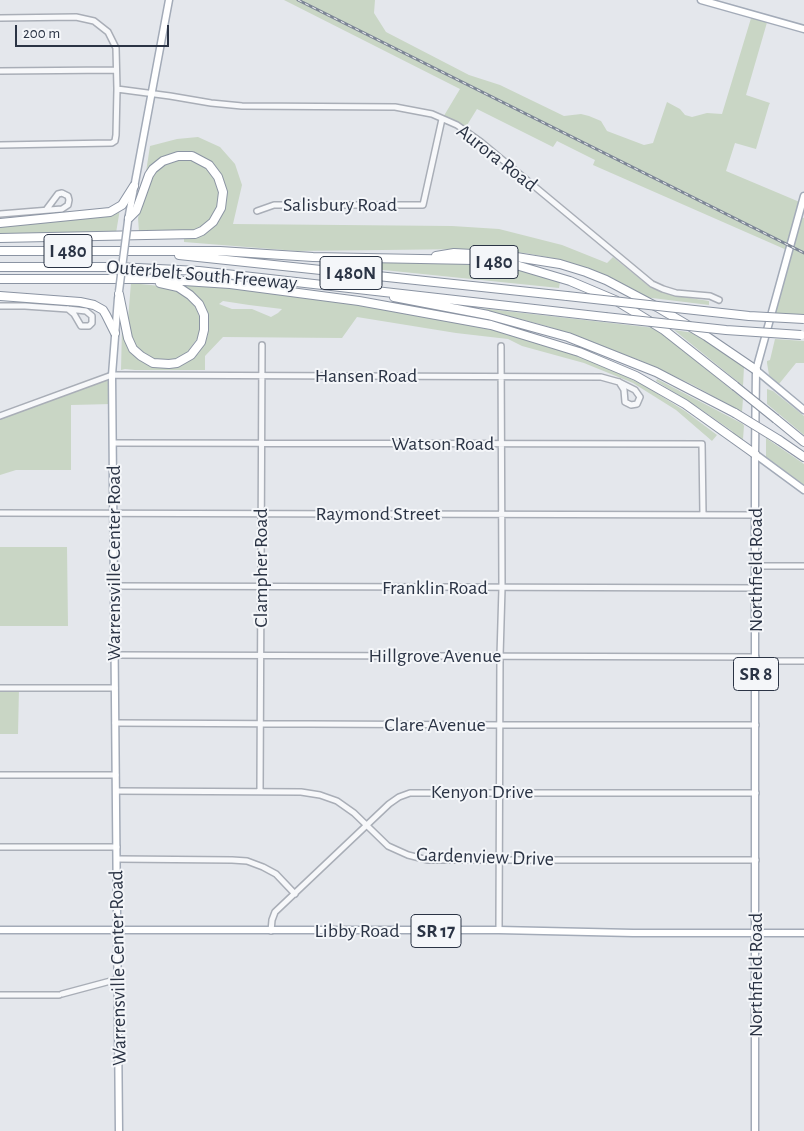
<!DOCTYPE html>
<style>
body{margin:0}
#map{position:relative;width:804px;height:1131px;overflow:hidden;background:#e4e7ec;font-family:"Alegreya Sans",sans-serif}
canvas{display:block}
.scale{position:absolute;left:15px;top:25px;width:154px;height:22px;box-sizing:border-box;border:2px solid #2b3445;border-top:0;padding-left:6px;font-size:15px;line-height:18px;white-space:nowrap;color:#2b3445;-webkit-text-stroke:4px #f4f6f9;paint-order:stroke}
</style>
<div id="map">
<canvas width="804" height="1131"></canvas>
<div class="scale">200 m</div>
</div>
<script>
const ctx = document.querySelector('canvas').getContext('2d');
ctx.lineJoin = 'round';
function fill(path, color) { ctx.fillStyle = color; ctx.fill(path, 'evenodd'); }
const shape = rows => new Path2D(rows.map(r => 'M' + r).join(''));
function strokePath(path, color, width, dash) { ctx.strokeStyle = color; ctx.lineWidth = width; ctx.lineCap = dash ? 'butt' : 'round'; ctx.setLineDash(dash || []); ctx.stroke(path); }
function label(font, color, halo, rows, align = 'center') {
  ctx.font = font + ' "Alegreya Sans",sans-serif'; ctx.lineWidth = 4; ctx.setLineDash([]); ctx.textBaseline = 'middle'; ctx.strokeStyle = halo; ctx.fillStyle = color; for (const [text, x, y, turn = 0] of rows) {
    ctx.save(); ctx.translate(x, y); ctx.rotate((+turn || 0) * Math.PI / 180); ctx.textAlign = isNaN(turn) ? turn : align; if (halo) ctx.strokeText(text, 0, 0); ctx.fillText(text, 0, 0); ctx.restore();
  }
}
fill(shape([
 [284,0,375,0,374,13,386,32,469,75,500,85,564,116,581,114,589,116,601,121,607,131,644,145,653,143,667,102,680,109,685,115,692,117,707,113,722,114,752,15,768,19,746,95,770,103,769,105,756,149,735,143,726,171,802,203,799,217,804,218,804,319,770,319,789,251,593,165,595,160,557,141,553,147,477,109,464,130,442,119,460,89],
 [198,137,220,147,235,164,242,185,233,224,452,226,499,229,562,245,607,263,613,257,651,288,677,296,709,301,709,305,644,297,625,285,575,265,558,259,525,253,468,249,297,251,184,242,184,238,191,238,224,207,220,173,184,153,172,154,162,158,150,170,146,172,150,146,177,139],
 [175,159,185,159,195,161,206,167,213,175,219,188,220,200,217,210,208,222,194,231,139,232,138,218,147,183,157,167],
 [120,209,116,233,0,235,0,225],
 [325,261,482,264,513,268,542,275,560,282,559,288,325,264],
 [131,283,160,286,177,290,186,295,196,306,201,323,199,336,186,354,176,359,166,361,153,359,144,355,132,343,128,319],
 [199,284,380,308,474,326,509,334,559,349,611,369,645,386,685,411,717,435,712,441,676,410,633,383,584,363,522,346,508,339,456,333,357,317,342,338,223,337,205,356,205,370,135,370,125,369,121,370,122,327,125,336,153,365,182,365,199,353,208,335,208,323,203,305,199,299,181,285],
 [223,301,249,305,282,309,278,313,271,317,252,309,232,309,219,304],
 [479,308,655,328,743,399,742,412,691,384,639,360,550,327],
 [674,330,694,333,744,367,743,386],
 [775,339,804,341,804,363,796,363,779,384,769,375,767,363,767,361,770,360],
 [112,376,112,404,71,405,71,470,16,470,0,475,0,416],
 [657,379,743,424,744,426,743,439,736,437,732,431,696,406,656,381],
 [767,389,773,391,804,416,804,435,767,404],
 [766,438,804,464,804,485,766,457],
 [0,547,67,547,68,626,0,626],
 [0,688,19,688,18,734,0,734]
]), '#c9d6c5');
const minor = shape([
 [0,18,76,17,94,21,108,32,116,48,117,89,170,96,211,103,242,106,395,107,432,114,457,125,481,142,652,284,663,289,676,293,710,296,719,300],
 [0,71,116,70],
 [0,145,112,143,115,141,116,135,117,89],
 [257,211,274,205,423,205,442,119],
 [0,214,62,209,68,205,69,200,68,196,62,193,58,194,46,210],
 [0,306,25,306,68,309,86,311,92,316,92,323,89,326,81,326,74,314,68,309],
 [0,416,112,375,601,377,619,382,635,390,640,397,637,404,631,405,625,402,624,390,619,382],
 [113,443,702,444,703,515],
 [0,513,756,515],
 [756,566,804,566],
 [115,586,756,588],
 [115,655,756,657],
 [756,661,804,661],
 [0,688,115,688],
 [115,723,504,725,756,725],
 [0,775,116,775],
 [116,791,301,792,320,795,337,801,354,813,388,846,408,855,428,860,756,860],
 [260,791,262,345],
 [0,847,117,847],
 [117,859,232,860,247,861,263,867,276,874,295,894],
 [499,930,500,656,502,588,501,346],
 [271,931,272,920,275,912,389,804,399,797,410,793,756,793],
 [62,994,118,979],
 [0,995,59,995]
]);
const major = shape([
 [701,0,804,29],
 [128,220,169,0],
 [118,298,112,375,119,1131],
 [756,370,804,410],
 [755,454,804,490],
 [0,930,499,930,633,933,804,933],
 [755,1131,755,454,756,370,804,196]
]);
const highway = shape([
 [0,223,110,212,122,205,134,186],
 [0,238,195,234,202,231,213,222,221,208,223,192,218,177,209,165,192,156,178,156,163,161,153,169,149,175,139,203,136,211,129,218],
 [0,251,220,251,313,257,474,260,516,265,570,281,615,300,664,330,735,386],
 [179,255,567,296],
 [436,256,454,253,510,256,560,264,586,272,606,280,657,307,706,336,756,370],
 [0,267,116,267,199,271,605,317],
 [0,279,153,279,230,284,359,301,491,325,579,352,636,376,685,404,755,454],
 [119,294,128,338,133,349,141,356,153,363,169,364,177,363,191,355,201,342,204,330,204,315,199,304,190,295,178,287,160,283],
 [0,296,80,302,94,305,103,310,106,315,115,333],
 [394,297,488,315,568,337,656,372,735,413],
 [776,419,804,442],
 [779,440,804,457]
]);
strokePath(minor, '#a9aeb7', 8);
strokePath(major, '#a3abb8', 9);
strokePath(highway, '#8b94a3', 10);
strokePath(minor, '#f7f8fa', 5);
strokePath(major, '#fff', 6);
strokePath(highway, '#fff', 8);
const rail = shape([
 [298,0,804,253]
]);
strokePath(rail, '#7d8696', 3);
strokePath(rail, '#f4f6f9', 1, [4]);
const majorBridge = shape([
 [119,291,128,221]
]);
const highwayBridge = shape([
 [567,296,749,316,804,319],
 [605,317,726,330,801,335],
 [735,386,776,419],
 [735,413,779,440]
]);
strokePath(majorBridge, '#a3abb8', 9, []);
strokePath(highwayBridge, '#8b94a3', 10, []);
strokePath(majorBridge, '#fff', 6);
strokePath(highwayBridge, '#fff', 8);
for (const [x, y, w] of [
 [68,251,48],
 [494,262,48],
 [351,273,62],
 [756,674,45],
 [436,931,50]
]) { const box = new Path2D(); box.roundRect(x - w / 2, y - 16.5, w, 33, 4); ctx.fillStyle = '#f4f6f9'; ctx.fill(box); strokePath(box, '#2b3445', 1); }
label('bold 19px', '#2b3445', null, [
 ["I 480",68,251],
 ["I 480",494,262],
 ["I 480N",351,273],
 ["SR 8",756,674],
 ["SR 17",436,931]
]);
label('20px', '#2b3445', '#f4f6f9', [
 ["Aurora Road",497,158,38],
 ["Salisbury Road",340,205],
 ["Outerbelt South Freeway",202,275,5],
 ["Hansen Road",366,376],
 ["Watson Road",443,444],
 ["Raymond Street",378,514],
 ["Warrensville Center Road",114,563,-90],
 ["Clampher Road",261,568,-90],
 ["Northfield Road",756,570,-90],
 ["Franklin Road",435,588],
 ["Hillgrove Avenue",435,656],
 ["Clare Avenue",435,725],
 ["Kenyon Drive",482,792],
 ["Gardenview Drive",485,857,2],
 ["Libby Road",357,931],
 ["Warrensville Center Road",118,968,-91],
 ["Northfield Road",756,975,-90]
]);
</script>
